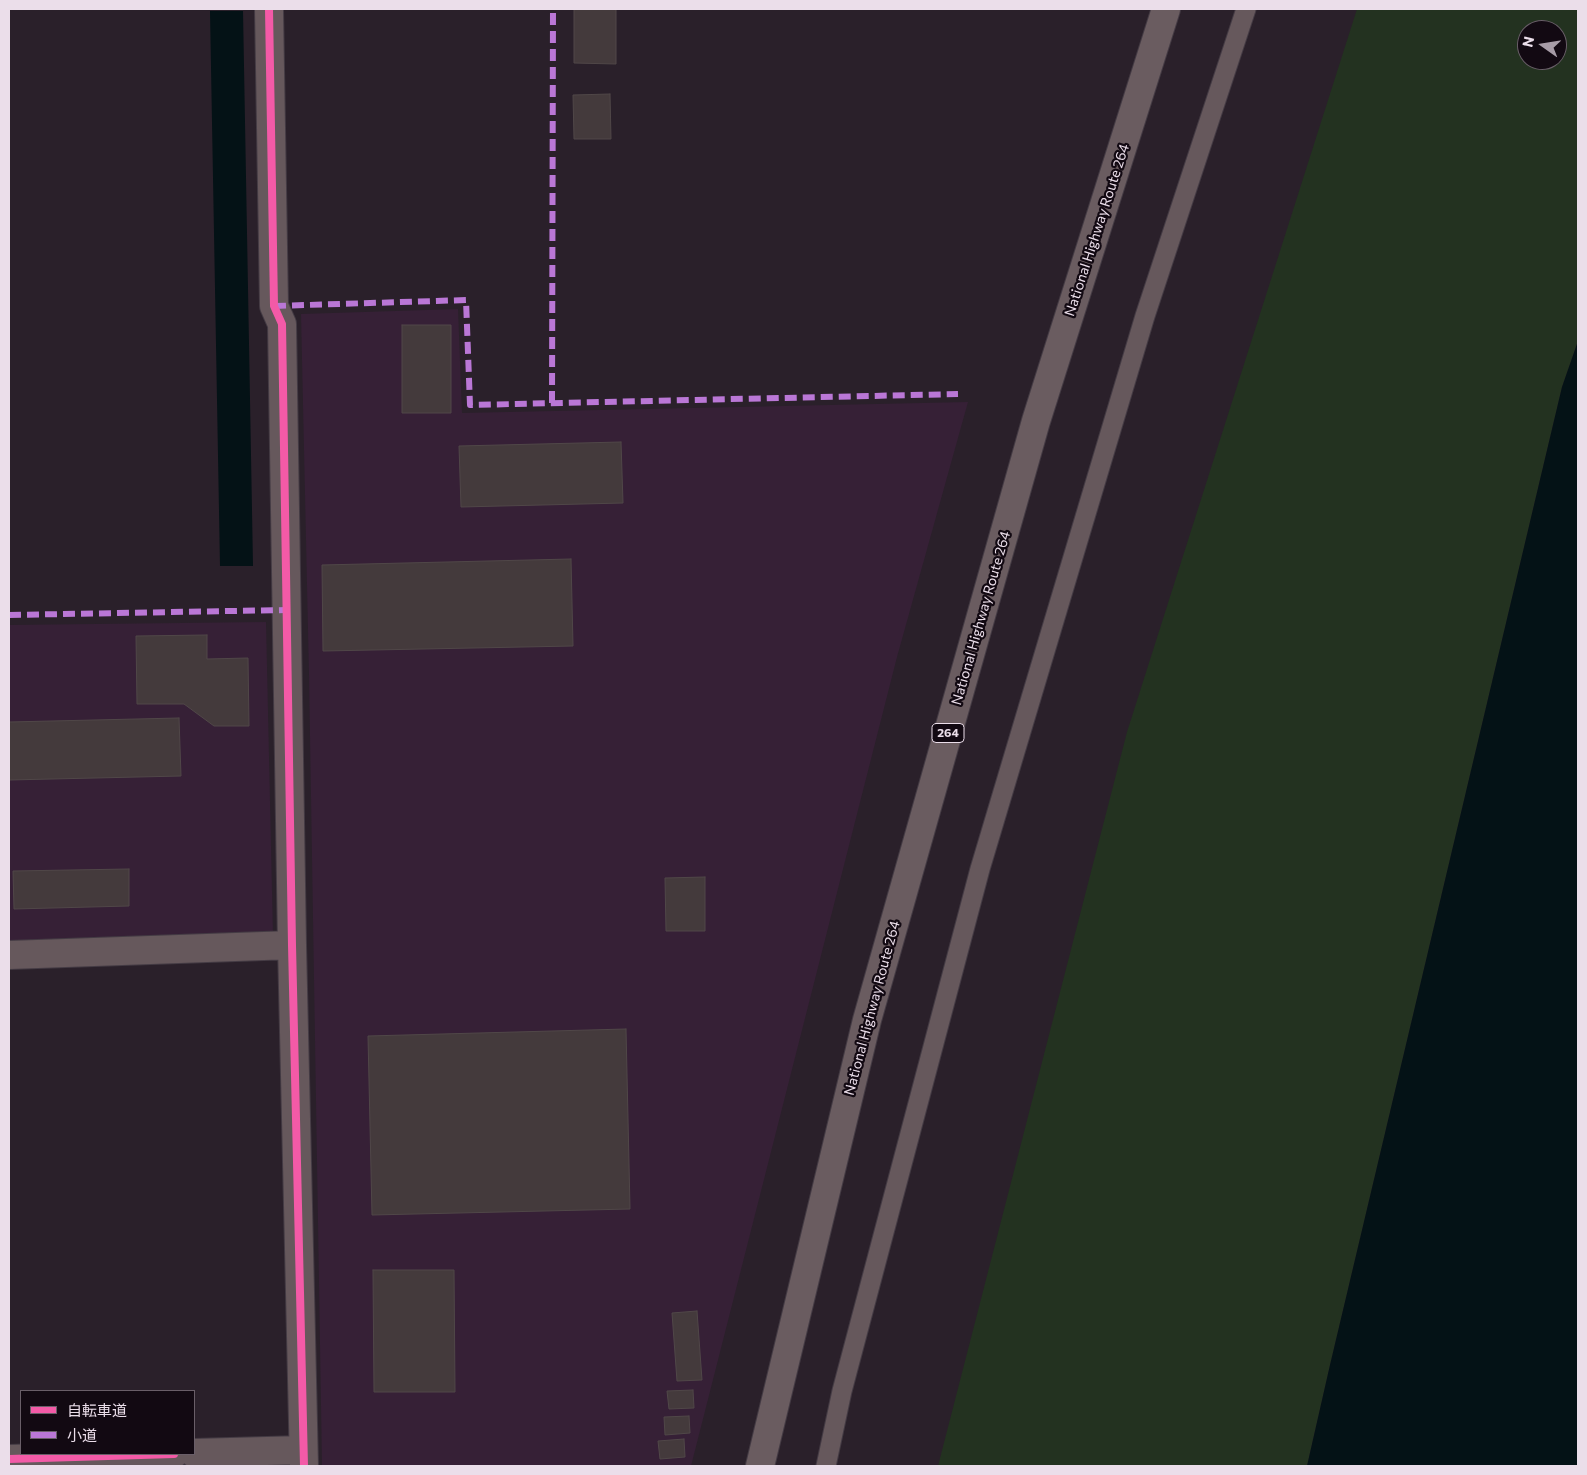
<!DOCTYPE html>
<meta charset="utf-8">
<style>
body{margin:0}
#map{position:relative;width:1587px;height:1475px;overflow:hidden;background:#2a202a;font-family:Commissioner,"Noto Sans JP",sans-serif}
canvas{display:block}
.frame{position:absolute;inset:0;border:10px solid #ebdeea;pointer-events:none}
.legend{position:absolute;left:20px;top:1390px;width:175px;height:65px;box-sizing:border-box;background:#120912;border:1px solid #695e68;margin:0;padding:6px 9px;list-style:none;font-size:15px;color:#ebdeea}
.legend li{display:flex;align-items:center;gap:10px;height:25px}
.legend b{width:25px;border:1px solid #695e68}
.north{position:absolute;left:1517px;top:20px;width:50px;height:50px;box-sizing:border-box;background:#120912;border:1px solid #695e68;border-radius:50%;rotate:283deg;font-size:14px;font-weight:700;line-height:20px;text-align:center;color:#ebdeea}
.north::after{content:'';display:block;margin:auto;width:18px;height:22px;background:#a79ca7;clip-path:polygon(50% 0,100% 100%,50% 72%,0 100%)}
</style>
<div id="map">
<canvas width="1587" height="1475"></canvas>
<div class="frame"></div>
<ul class="legend">
<li><b style="height:6px;background:#f35aa7"></b>自転車道</li>
<li><b style="height:6px;background:#ba77d6"></b>小道</li>
</ul>
<div class="north">N</div>
</div>
<script>
const ctx = document.querySelector('canvas').getContext('2d');
ctx.lineJoin = 'round';
function fill(path, color) { ctx.fillStyle = color; ctx.fill(path, 'evenodd'); }
const shape = rows => new Path2D(rows.map(r => 'M' + r).join(''));
function strokePath(path, color, width, dash) { ctx.strokeStyle = color; ctx.lineWidth = width; ctx.lineCap = dash ? 'butt' : 'round'; ctx.setLineDash(dash || []); ctx.stroke(path); }
function label(font, color, halo, rows, align = 'center') {
  ctx.font = font + ' Commissioner,sans-serif'; ctx.lineWidth = 4.5; ctx.setLineDash([]); ctx.textBaseline = 'middle'; ctx.strokeStyle = halo; ctx.fillStyle = color; for (const [text, x, y, turn = 0] of rows) {
    ctx.save(); ctx.translate(x, y); ctx.rotate((+turn || 0) * Math.PI / 180); ctx.textAlign = isNaN(turn) ? turn : align; if (halo) ctx.strokeText(text, 0, 0); ctx.fillText(text, 0, 0); ctx.restore();
  }
}
fill(shape([
 [458,309,462,413,968,402,897,657,691,1466,322,1466,309,675,301,314],
 [266,622,273,936,9,943,9,625]
]), '#362036');
fill(shape([
 [1357,9,1578,9,1578,341,1562,387,1330,1365,1307,1466,938,1466,1127,732],
 [1527,30,1557,30,1557,60,1527,60]
]), '#233220');
fill(shape([
 [210,11,243,11,253,566,220,566],
 [1578,341,1578,1466,1307,1466,1330,1365,1562,387]
]), '#041216');
const building = shape([
 [574,9,616,9,616,64,574,63,574,9],
 [610,94,611,139,574,139,573,95,610,94],
 [402,325,451,325,451,413,402,413,402,325],
 [621,442,623,503,461,507,459,446,621,442],
 [571,559,573,646,323,651,322,565,571,559],
 [207,635,207,659,248,658,249,726,214,726,184,704,137,704,136,636,207,635],
 [179,718,181,776,9,780,9,722,179,718],
 [129,869,129,906,14,909,13,871,129,869],
 [705,877,705,931,666,931,665,878,705,877],
 [626,1029,630,1209,372,1215,368,1036,626,1029],
 [373,1270,454,1270,455,1392,374,1392,373,1270],
 [697,1311,702,1380,677,1381,672,1313,697,1311],
 [693,1390,694,1408,669,1409,667,1391,693,1390],
 [689,1416,690,1433,665,1435,664,1417,689,1416],
 [684,1439,685,1457,660,1459,658,1441,684,1439]
]);
fill(building, '#443a3c');
strokePath(building, '#504748', 1);
const service = shape([
 [826,1466,842,1391,980,869,1145,316,1246,9]
]);
const minor = shape([
 [269,9,274,306,282,324,292,945,304,1466],
 [9,955,292,945],
 [194,1453,303,1450],
 [9,1459,174,1454]
]);
const trunk = shape([
 [760,1466,867,1020,1036,421,1166,9]
]);
strokePath(service, '#443b44', 21);
strokePath(minor, '#443b44', 30);
strokePath(trunk, '#443b44', 30);
strokePath(service, '#66585c', 19);
strokePath(minor, '#66585c', 28);
strokePath(trunk, '#6a5c60', 28);
strokePath(shape([
 [274,306,466,300,470,405,958,394],
 [552,403,553,9],
 [9,615,286,610]
]), '#ba77d6', 6, [12, 6]);
strokePath(shape([
 [269,9,274,306,282,324,292,945,304,1466],
 [9,1459,174,1454]
]), '#f35aa7', 8);
for (const [x, y, w] of [
 [948,733,32]
]) { const box = new Path2D(); box.roundRect(x - w / 2, y - 9.5, w, 19, 4); ctx.fillStyle = '#120912'; ctx.fill(box); strokePath(box, '#ebdeea', 1); }
label('bold 12px', '#ebdeea', null, [
 ["264",948,733]
]);
label('14px', '#ebdeea', '#120912', [
 ["National Highway Route 264",1097,230,-72],
 ["National Highway Route 264",981,618,-74],
 ["National Highway Route 264",872,1008,-75]
]);
</script>
